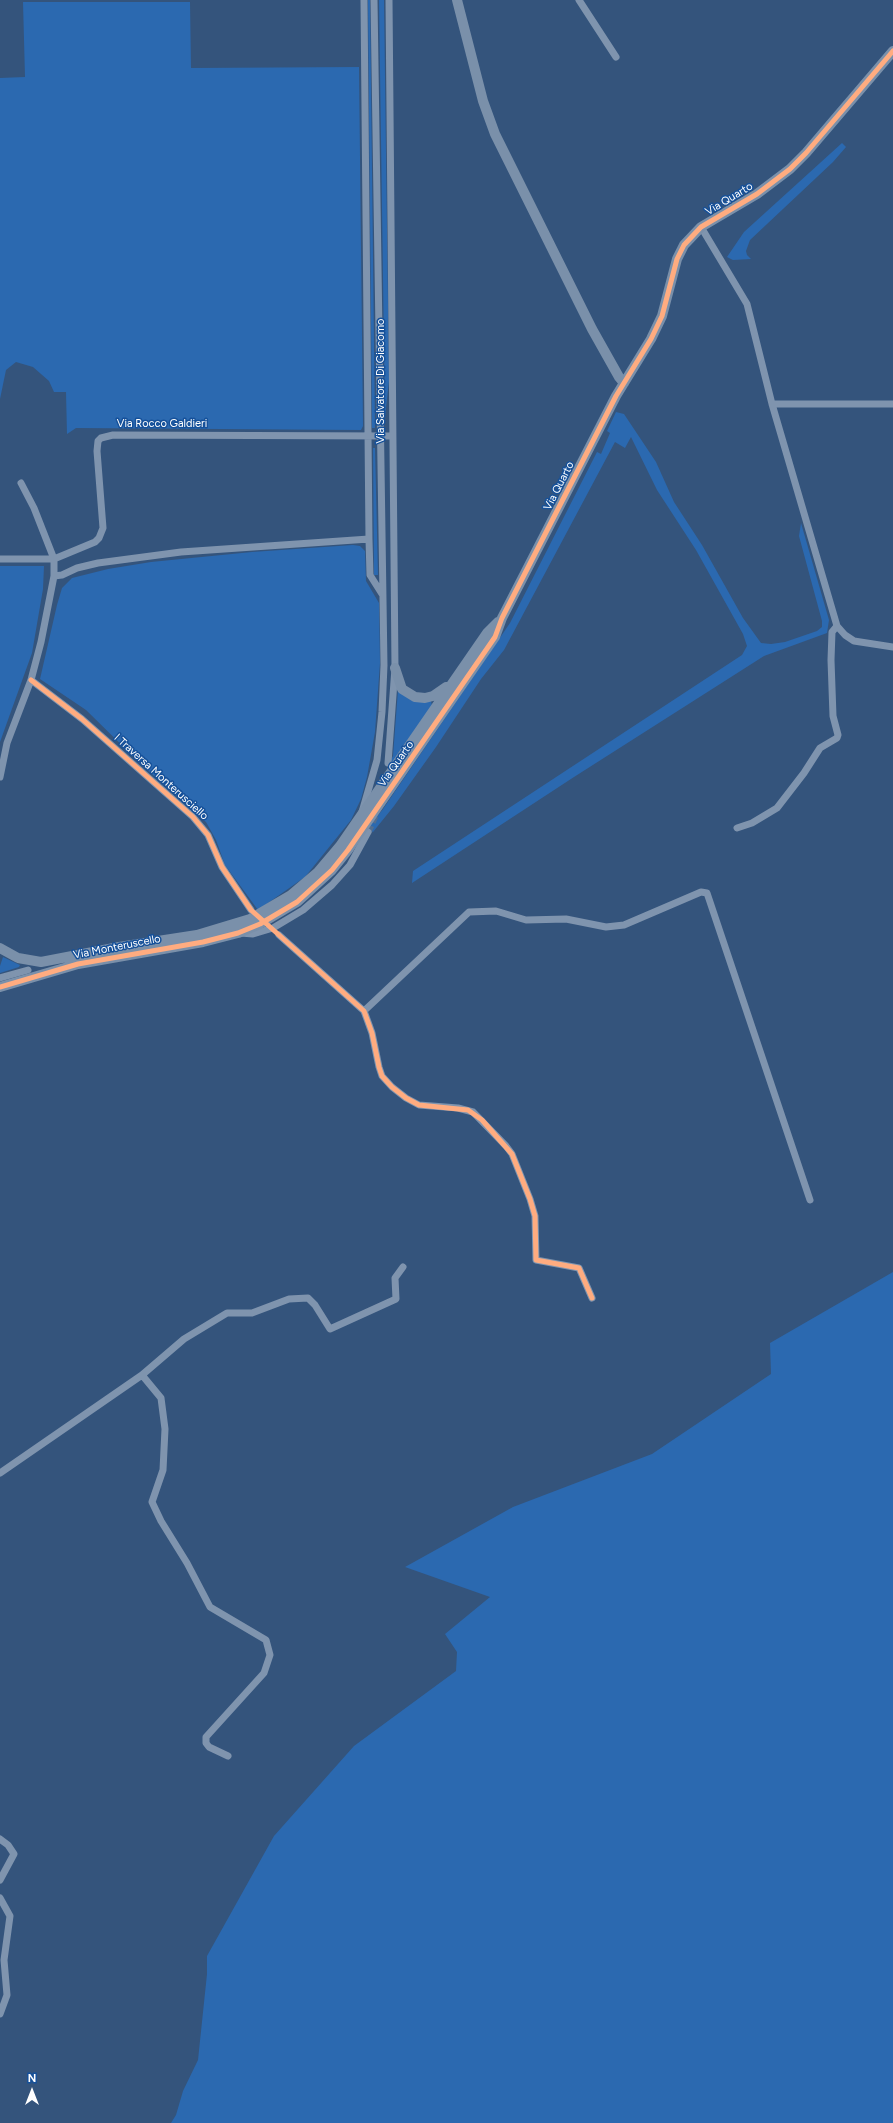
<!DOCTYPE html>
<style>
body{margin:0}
#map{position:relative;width:893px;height:2123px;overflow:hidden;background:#34547c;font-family:Figtree,sans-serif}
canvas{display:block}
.north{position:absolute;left:12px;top:2071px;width:40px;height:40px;-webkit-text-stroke:3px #16519a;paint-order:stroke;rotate:0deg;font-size:11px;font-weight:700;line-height:16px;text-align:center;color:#fff}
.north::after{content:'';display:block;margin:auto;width:14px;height:18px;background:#fff;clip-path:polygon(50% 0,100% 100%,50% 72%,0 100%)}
</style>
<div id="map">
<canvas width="893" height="2123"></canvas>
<div class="north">N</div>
</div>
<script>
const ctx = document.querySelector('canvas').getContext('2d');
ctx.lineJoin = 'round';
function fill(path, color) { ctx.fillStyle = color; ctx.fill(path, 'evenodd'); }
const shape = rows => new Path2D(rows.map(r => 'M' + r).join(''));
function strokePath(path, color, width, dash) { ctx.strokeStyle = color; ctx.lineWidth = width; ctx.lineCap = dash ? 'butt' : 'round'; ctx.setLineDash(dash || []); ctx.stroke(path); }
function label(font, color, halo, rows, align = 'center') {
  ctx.font = font + ' Figtree,sans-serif'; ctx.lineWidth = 3; ctx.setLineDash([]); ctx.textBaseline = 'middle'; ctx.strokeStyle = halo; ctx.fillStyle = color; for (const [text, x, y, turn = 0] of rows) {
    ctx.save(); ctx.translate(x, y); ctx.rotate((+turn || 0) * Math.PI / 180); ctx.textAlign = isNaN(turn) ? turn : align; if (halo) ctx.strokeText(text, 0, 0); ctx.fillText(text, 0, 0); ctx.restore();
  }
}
fill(shape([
 [368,0,370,0,375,428,372,428],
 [379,0,384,0,389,381,385,417],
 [23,2,190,2,191,68,359,67,363,426,361,430,76,428,67,434,66,392,54,392,49,381,33,367,16,362,6,370,0,399,0,78,25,77],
 [842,143,846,147,833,162,750,240,746,251,747,255,751,259,733,260,727,257,744,232],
 [616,412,624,414,656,462,674,502,702,545,743,618,761,643,771,644,785,642,817,631,822,627,822,621,799,536,801,523,829,620,827,633,764,656,574,777,412,883,413,871,742,655,747,646,743,634,696,550,657,490,631,437,625,448,615,442,504,650,481,679,436,747,394,806,373,832,367,829,383,809,510,623,597,452,601,454,610,433,607,431],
 [373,448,375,448,378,575,374,575],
 [353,545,360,546,365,551,366,581,379,603,380,663,375,732,367,777,361,799,351,820,305,877,258,910,225,865,216,840,206,822,145,768,86,710,40,679,57,605,62,588,72,578,108,569,151,562,252,552],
 [0,566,44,566,43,589,32,653,0,742],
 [398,690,431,701,432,706,392,763,389,763,393,756],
 [3,957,20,965,19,967,0,973,0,966],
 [893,1272,893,2123,171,2123,176,2115,183,2091,198,2060,207,1974,207,1956,274,1836,354,1746,456,1671,457,1652,445,1634,490,1597,405,1567,513,1507,652,1454,771,1374,770,1343]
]), '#2b69b0');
strokePath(shape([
 [368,832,375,816]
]), '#526e90', 7, [7, 3.5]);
strokePath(shape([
 [364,0,369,539,370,575,382,594],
 [579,0,616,57],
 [701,227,747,304,772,404,837,626,845,635,854,641,893,647],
 [772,404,893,404],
 [0,559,54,559,34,508,21,483],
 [54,576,62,575,77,568,98,563,181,552,369,539],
 [31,680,82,719,193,817,208,835,222,867,251,910],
 [388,763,395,668,389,0],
 [0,777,7,743,31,680,41,642,54,576,54,559,95,542,99,538,103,528,97,451,98,441,101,438,113,435,392,436],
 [362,812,377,760,382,712,384,665,374,0],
 [737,828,752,823,777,808,804,773,820,748,837,738,838,735,833,716,831,660,832,632,837,626],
 [241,933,253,934,273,928,303,910,332,885,350,865,368,832],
 [279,935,364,1011,372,1033,379,1067,382,1076,392,1087,406,1098,419,1105,458,1108,473,1112,506,1146,512,1154,530,1199,535,1216,536,1260,579,1268,592,1298],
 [0,978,28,970],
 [364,1011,469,912,496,911,526,920,566,919,606,927,624,925,701,892,707,893,810,1200],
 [0,1473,142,1375],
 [228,1756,209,1747,206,1743,206,1737,264,1673,270,1655,266,1640,210,1607,187,1563,161,1521,152,1502,163,1470,165,1429,161,1398,142,1375,184,1339,227,1313,252,1313,289,1299,308,1298,315,1305,330,1329,396,1299,395,1278,403,1267],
 [0,1839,8,1845,14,1854,0,1880],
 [0,1898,10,1916,4,1960,7,1995,0,2014]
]), '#7f94ae', 7);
strokePath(shape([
 [457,0,483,101,495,134,592,329,619,377,624,383],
 [395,668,402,689,415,697,425,698,433,696,446,687],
 [0,948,18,958,41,962,119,947,197,935,250,919,291,895,318,872,340,846,487,633,498,622],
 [0,987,78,964,203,942,238,933,260,924,297,902,332,870,348,850,495,637,502,618,616,396,651,339,662,316,677,259,684,245,701,227,757,194,790,169,806,153,893,51]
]), '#7a90aa', 10);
strokePath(shape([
 [31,680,82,719,193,817,208,835,222,867,251,910,364,1011,372,1033,379,1067,382,1076,392,1087,406,1098,419,1105,468,1110,482,1120,512,1154,530,1199,535,1216,536,1260,579,1268,592,1298],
 [0,987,78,964,203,942,238,933,260,924,297,902,332,870,348,850,495,637,502,618,616,396,651,339,662,316,677,259,684,245,701,227,757,194,790,169,806,153,893,51]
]), '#ffac80', 5);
label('11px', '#fff', '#16519a', [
 ["Via Quarto",729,199,-31],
 ["Via Salvatore Di Giacomo",381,381,-90],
 ["Via Rocco Galdieri",162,424],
 ["Via Quarto",559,486,-63],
 ["Via Quarto",396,764,-55],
 ["I Traversa Monterusciello",161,777,42],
 ["Via Monteruscello",117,947,-11]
]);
</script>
